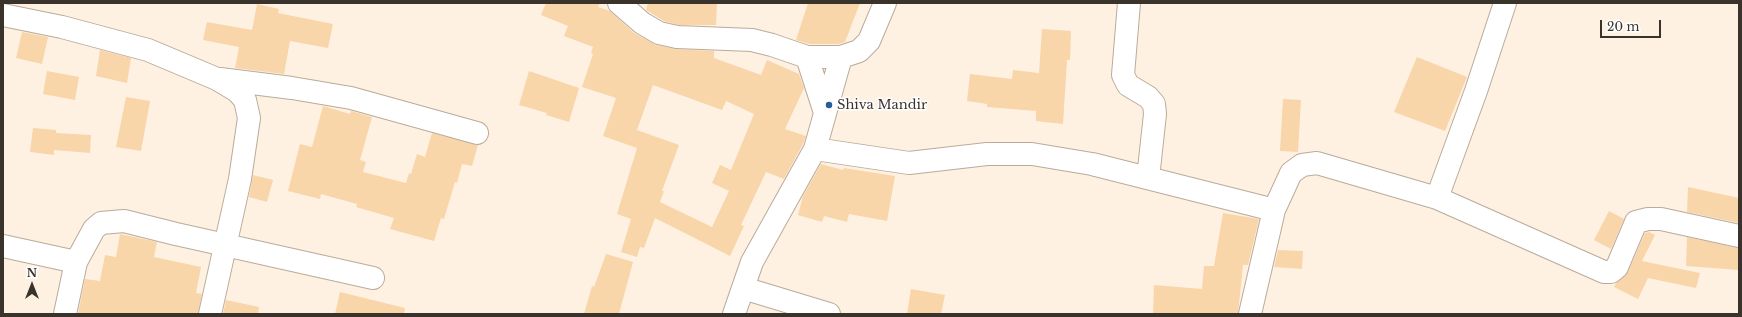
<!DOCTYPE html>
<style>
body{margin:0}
#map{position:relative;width:1742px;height:317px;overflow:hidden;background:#fef1e2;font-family:"Libre Baskerville",serif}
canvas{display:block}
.frame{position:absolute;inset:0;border:4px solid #3a332c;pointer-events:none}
.north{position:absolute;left:12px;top:265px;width:40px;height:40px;-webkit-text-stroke:3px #fff;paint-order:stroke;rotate:0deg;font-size:11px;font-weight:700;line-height:16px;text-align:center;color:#3a332c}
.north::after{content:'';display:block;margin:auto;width:14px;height:18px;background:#3a332c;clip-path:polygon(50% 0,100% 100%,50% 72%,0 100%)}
.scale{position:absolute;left:1600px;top:20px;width:61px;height:18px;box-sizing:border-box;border:2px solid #3a332c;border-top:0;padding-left:5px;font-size:12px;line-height:14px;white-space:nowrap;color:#3a332c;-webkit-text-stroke:3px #fff;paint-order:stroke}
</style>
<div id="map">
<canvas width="1742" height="317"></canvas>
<div class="frame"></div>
<div class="north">N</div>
<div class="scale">20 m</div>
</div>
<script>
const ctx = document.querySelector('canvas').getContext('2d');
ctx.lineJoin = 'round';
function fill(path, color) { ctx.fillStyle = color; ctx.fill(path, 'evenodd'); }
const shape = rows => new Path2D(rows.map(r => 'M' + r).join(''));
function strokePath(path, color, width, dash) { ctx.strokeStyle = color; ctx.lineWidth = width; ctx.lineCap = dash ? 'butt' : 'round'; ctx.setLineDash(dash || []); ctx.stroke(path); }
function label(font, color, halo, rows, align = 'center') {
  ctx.font = font + ' "Libre Baskerville",serif'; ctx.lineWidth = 3; ctx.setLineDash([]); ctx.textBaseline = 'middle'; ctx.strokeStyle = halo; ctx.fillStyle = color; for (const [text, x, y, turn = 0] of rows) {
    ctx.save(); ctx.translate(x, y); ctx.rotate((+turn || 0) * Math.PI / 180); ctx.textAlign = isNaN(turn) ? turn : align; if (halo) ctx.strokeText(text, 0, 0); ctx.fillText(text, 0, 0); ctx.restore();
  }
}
fill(shape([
 [546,3,600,3,598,7,610,11,634,33,656,45,676,49,714,51,714,58,761,75,767,60,799,74,804,88,785,129,806,136,803,144,784,179,766,172,741,225,744,226,730,256,655,218,644,248,640,247,637,257,621,252,631,219,617,214,637,148,603,136,616,98,582,87,593,54,591,53,593,47,564,36,568,26,541,15],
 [653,85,722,110,726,101,754,114,731,170,720,165,712,183,729,191,712,227,660,202,664,191,662,191,679,145,637,130],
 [648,3,717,3,716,25,679,25,664,21,646,10],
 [808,3,860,3,845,42,839,44,809,44,796,40],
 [257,4,279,9,278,13,333,24,328,48,290,41,284,74,235,68,239,47,203,40,207,22,252,30],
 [1042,29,1071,31,1070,60,1067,60,1063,124,1036,121,1036,111,987,107,987,104,967,101,970,74,1012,79,1013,70,1039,73],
 [22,32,48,37,42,64,16,58],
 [100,50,131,58,127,83,96,76],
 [1417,57,1467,77,1445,131,1394,112],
 [47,71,79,77,75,100,43,94],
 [529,71,579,88,569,122,546,115,547,113,519,105],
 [126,97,150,101,141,151,116,147],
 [1283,99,1301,100,1298,152,1280,151],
 [323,106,350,114,351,111,372,117,360,160,366,162,363,172,406,183,409,173,411,174,417,154,425,157,432,133,478,145,472,166,462,164,457,183,455,182,444,219,441,218,434,241,390,229,394,218,356,207,357,204,321,194,320,199,288,191,300,144,312,147],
 [33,128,56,130,56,133,91,135,90,153,54,150,54,155,30,152],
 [821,164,843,170,844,168,895,176,887,221,849,214,847,222,824,216,822,222,798,215,803,196],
 [253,175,273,180,267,202,249,197],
 [1688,187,1739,198,1739,223,1687,212],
 [1609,211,1624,219,1611,249,1594,240],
 [1223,213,1259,219,1248,265,1243,265,1238,314,1153,314,1154,285,1202,289,1204,266,1214,266],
 [1649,232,1655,235,1642,261,1700,273,1696,288,1648,278,1638,299,1614,287,1616,283,1628,272,1645,233],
 [120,234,157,242,154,257,201,267,196,293,202,294,198,314,78,314,85,279,100,281,105,255,116,257],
 [1687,237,1739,248,1739,270,1686,266],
 [1278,250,1303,251,1302,269,1274,267],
 [606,254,633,262,619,314,584,314,592,286,594,287],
 [911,289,945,295,941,314,907,314],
 [340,292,405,308,404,314,335,314],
 [226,300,259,307,258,314,223,314]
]), '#f9d5aa');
const minor = shape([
 [619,3,642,23,659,33,677,37,752,40,772,45,807,57,841,57,859,51,869,41,885,3],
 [1129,3,1123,75,1128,85,1148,97,1154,104,1155,114,1148,178],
 [3,15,62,27,148,50,217,79,237,91,245,100,249,118,240,179,210,314],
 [807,57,825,113],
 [220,79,292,88,351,98,477,133],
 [815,149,909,163,987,154,1032,154,1092,164,1274,210],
 [1437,198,1604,272,1611,272,1617,267,1636,222,1648,219,1661,219,1739,236],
 [3,246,76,262,65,314],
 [76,262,94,229,101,223,124,221,176,234,373,278],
 [743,288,829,314],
 [734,314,752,262,815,149,841,57],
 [1250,314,1274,210,1291,173,1302,165,1317,163,1437,198,1476,91,1505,3]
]);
strokePath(minor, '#baab9a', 24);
strokePath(minor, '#fff', 22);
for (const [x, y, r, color] of [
 [829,105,4,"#275e97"]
]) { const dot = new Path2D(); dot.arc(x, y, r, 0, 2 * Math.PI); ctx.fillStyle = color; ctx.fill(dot); strokePath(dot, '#fff', 1.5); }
label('13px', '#3a332c', '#fff', [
 ["Shiva Mandir",837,105]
], 'left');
</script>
